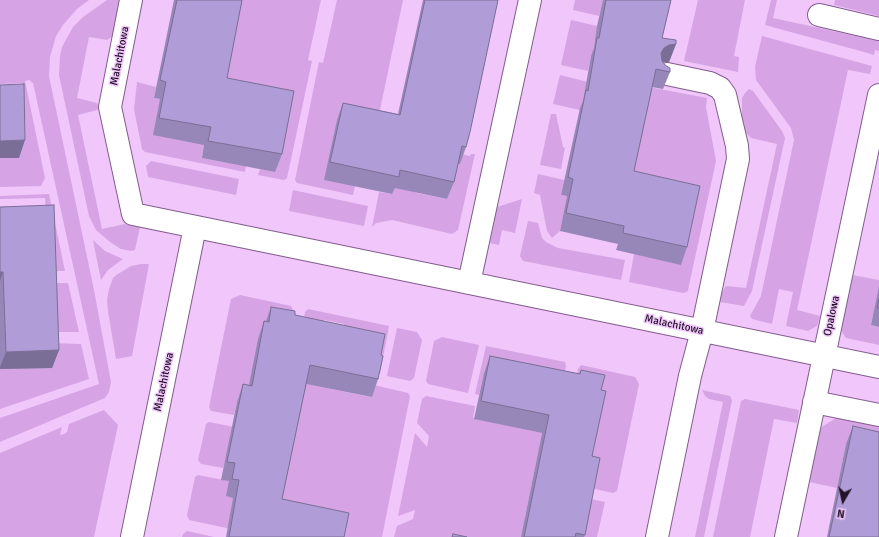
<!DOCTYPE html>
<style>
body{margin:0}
#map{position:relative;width:879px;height:537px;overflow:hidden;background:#f0c6fb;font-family:Signika,sans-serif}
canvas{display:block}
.north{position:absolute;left:823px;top:481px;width:40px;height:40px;-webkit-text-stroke:3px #f0c6fb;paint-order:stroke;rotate:189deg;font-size:11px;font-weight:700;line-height:16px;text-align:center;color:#211225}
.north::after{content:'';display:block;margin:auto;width:14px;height:18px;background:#211225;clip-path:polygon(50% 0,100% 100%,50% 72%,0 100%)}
</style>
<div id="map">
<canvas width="879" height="537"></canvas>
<div class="north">N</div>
</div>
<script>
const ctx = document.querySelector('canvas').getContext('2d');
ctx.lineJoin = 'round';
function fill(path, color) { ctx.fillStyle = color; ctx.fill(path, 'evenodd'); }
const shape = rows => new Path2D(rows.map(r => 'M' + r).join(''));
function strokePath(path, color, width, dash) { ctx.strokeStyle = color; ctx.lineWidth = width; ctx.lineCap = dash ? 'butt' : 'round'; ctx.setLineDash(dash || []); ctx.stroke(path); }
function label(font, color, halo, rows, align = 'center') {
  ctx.font = font + ' Signika,sans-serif'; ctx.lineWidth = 3; ctx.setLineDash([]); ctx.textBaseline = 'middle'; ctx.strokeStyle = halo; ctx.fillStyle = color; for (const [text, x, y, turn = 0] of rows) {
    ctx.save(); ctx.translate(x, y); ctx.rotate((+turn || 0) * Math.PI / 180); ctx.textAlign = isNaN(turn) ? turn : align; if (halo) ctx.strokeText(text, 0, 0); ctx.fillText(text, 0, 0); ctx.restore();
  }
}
fill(shape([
 [0,0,89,0,77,9,63,25,56,36,50,57,49,76,94,290,111,382,109,392,105,398,0,442,0,418,99,384,33,83,31,82,30,80,25,81,45,178,41,186,0,187,0,158,22,101,22,83,0,84],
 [107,0,121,0,113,36,107,40,89,37,77,98,97,103,99,108,97,110,78,115,102,229,125,224,140,227,135,250,131,251,121,249,110,242,96,230,89,216,59,75,60,56,62,47,73,27,83,17],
 [239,0,321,0,308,60,312,61,287,178,284,180,258,175,260,169,275,172,220,96],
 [337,0,403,0,376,129,355,186,353,195,297,183,295,180,319,62,323,63],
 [575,0,614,0,613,4,603,2,599,16,573,10],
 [698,0,745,0,734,56,739,57,738,72,684,61],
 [771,0,777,0,773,18,879,41,879,51,875,50,874,55,864,52,765,25],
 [835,0,879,0,879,16,834,5],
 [571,20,597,26,597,27,608,29,591,56,588,71,561,65],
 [762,36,872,66,870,74,848,70,797,310,820,316,817,326,808,331,786,326,793,292,779,289,772,324,752,319,750,316,761,296,794,140,791,128,756,80,755,67],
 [560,75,596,84,580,110,553,104],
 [137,82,156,87,154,98,160,99,204,145,202,158,246,166,245,172,145,152,142,149,134,109],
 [649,87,707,98,706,107,716,161,688,290,687,292,683,293,629,282,634,254,626,195],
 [749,89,753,91,782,131,785,138,752,291,744,306,720,302,721,296,722,292,726,286,746,288,777,144,751,138,745,132,742,116,742,98,745,93],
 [551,114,556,114,563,147,565,148,561,169,540,165],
 [462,154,470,156,471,154,475,154,458,230,452,234,392,220,376,223,372,227,379,192,392,194,395,183,417,193,447,199,455,164,460,164],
 [151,161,239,179,236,195,148,177,146,166],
 [538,174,564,180,561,195,567,196,560,231,552,238,547,231,540,195,534,193],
 [293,190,368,206,364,226,289,211],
 [49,194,65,271,49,271,45,198,0,199,0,196],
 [522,199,515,233,502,230,499,245,490,243,497,207],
 [528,221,538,223,542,238,546,242,558,248,625,260,621,280,523,261,520,256],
 [93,240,105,251,123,259,108,270,101,280],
 [141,264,149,264,132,356,116,359,108,311,107,300,109,289,113,278,118,274,131,266],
 [852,275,879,280,879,287,871,325,879,327,879,345,846,338,841,331],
 [50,283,68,283,79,332,51,332],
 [240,295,291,306,293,310,289,329,253,387,237,402,234,415,211,411,209,407,231,299],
 [308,309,389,326,380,374,376,373,343,329,344,324,324,320,318,346,300,342,305,312],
 [397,328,417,332,422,340,414,378,410,381,387,376],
 [442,337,479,345,468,393,428,384,426,381,434,341],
 [51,343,81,344,89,379,0,409,0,369,52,368],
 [486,346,565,362,566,366,561,393,499,372,485,369,479,395,475,394],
 [581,365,635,377,639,384,617,491,613,493,591,488,574,388,578,369],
 [301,383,371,397,374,385,408,393,410,396,382,537,341,537,275,507],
 [702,390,730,396,732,400,704,537,695,537,723,402,709,399,705,396],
 [426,396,475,406,473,418,542,433,525,518,523,537,394,537,397,526,413,519,415,510,398,516,415,433,427,447,429,436,417,423,422,399],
 [745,399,799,410,797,423,774,419,750,537,713,537,741,401],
 [104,410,118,425,94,537,0,537,0,453,62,427,60,435,64,434,67,432,69,424],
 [836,418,879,427,879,450,846,444,837,488,809,482,820,428],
 [209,422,239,428,223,468,201,464,198,460,206,424],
 [198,475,229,481,237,498,231,529,189,520,187,515,195,477],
 [581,497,605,502,597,537,581,537],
 [187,531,214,537,182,537,183,534]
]), '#d6a4e4');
const street = shape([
 [131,0,110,107,133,214,879,367],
 [819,15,879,29],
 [469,283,530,0],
 [814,402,879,415],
 [132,537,195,227],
 [657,537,690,376,702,331,738,159,737,146,725,95,720,88,710,83,667,74],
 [786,537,879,95]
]);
strokePath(street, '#825d8c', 24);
strokePath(street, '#fff', 22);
fill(shape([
 [174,0,242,0,227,78,282,154,275,172,202,158,204,145,153,135,160,99,154,98],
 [423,0,498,0,466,147,460,164,458,164,454,182,447,199,395,188,392,194,324,180,337,120,343,103,398,114],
 [603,0,671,0,662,38,676,44,669,62,663,62,670,72,663,89,652,87,634,171,687,247,681,265,616,250,618,244,560,231,567,196,561,195,580,108,583,101,591,56,594,48,597,26],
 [0,207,59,350,52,368,0,369],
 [879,286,879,327,871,325],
 [271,307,295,315,381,355,378,379,372,397,306,384,282,499,344,537,226,537,233,498,226,496,229,481,221,480,237,402,243,384,249,385,258,339,264,321,266,321],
 [490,356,579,374,581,370,601,390,592,456,585,535,584,537,521,537,542,433,474,419,484,373],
 [853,426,879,537,827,537,846,444]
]), '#9787b9');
fill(shape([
 [676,44,669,62,663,62,657,66,661,53,664,48,669,45],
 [25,140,19,158,0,158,0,141],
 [0,272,3,272,0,281],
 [59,350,52,368,0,369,0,367,6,352]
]), '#7b6e96');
const building = shape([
 [177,0,242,0,227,78,294,91,282,154,208,141,211,127,159,118,166,82,160,80,177,0],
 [425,0,498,0,470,132,466,147,462,146,454,182,400,170,399,177,330,162,343,103,400,115,425,0],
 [606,0,671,0,662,38,676,40,676,44,669,45,664,48,661,53,662,61,665,65,670,68,670,72,656,69,634,171,700,186,687,247,623,233,624,226,566,213,573,179,568,177,586,90,588,91,597,38,599,38,606,0],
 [24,84,25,140,0,141,0,85,24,84],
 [54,205,59,350,6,352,3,272,0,272,0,207,54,205],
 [879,299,879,308,877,308,879,299],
 [271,307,295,311,295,315,385,334,381,355,383,356,378,379,310,365,282,499,349,513,344,537,229,537,239,480,232,479,235,463,227,462,243,384,252,386,264,321,269,322,271,307],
 [490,356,580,374,581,370,605,375,601,390,606,391,592,456,600,458,585,535,576,533,575,537,524,537,549,415,481,401,490,356],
 [853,426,879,432,879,537,829,537,853,426],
 [453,534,467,537,452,537,453,534]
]);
fill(building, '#b09dd7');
strokePath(building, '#7b6e96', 1);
label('11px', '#211225', '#f0c6fb', [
 ["Malachitowa",120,56,-79],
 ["Opalowa",832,316,-78],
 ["Malachitowa",674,325,12],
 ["Malachitowa",164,382,-78]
]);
</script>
